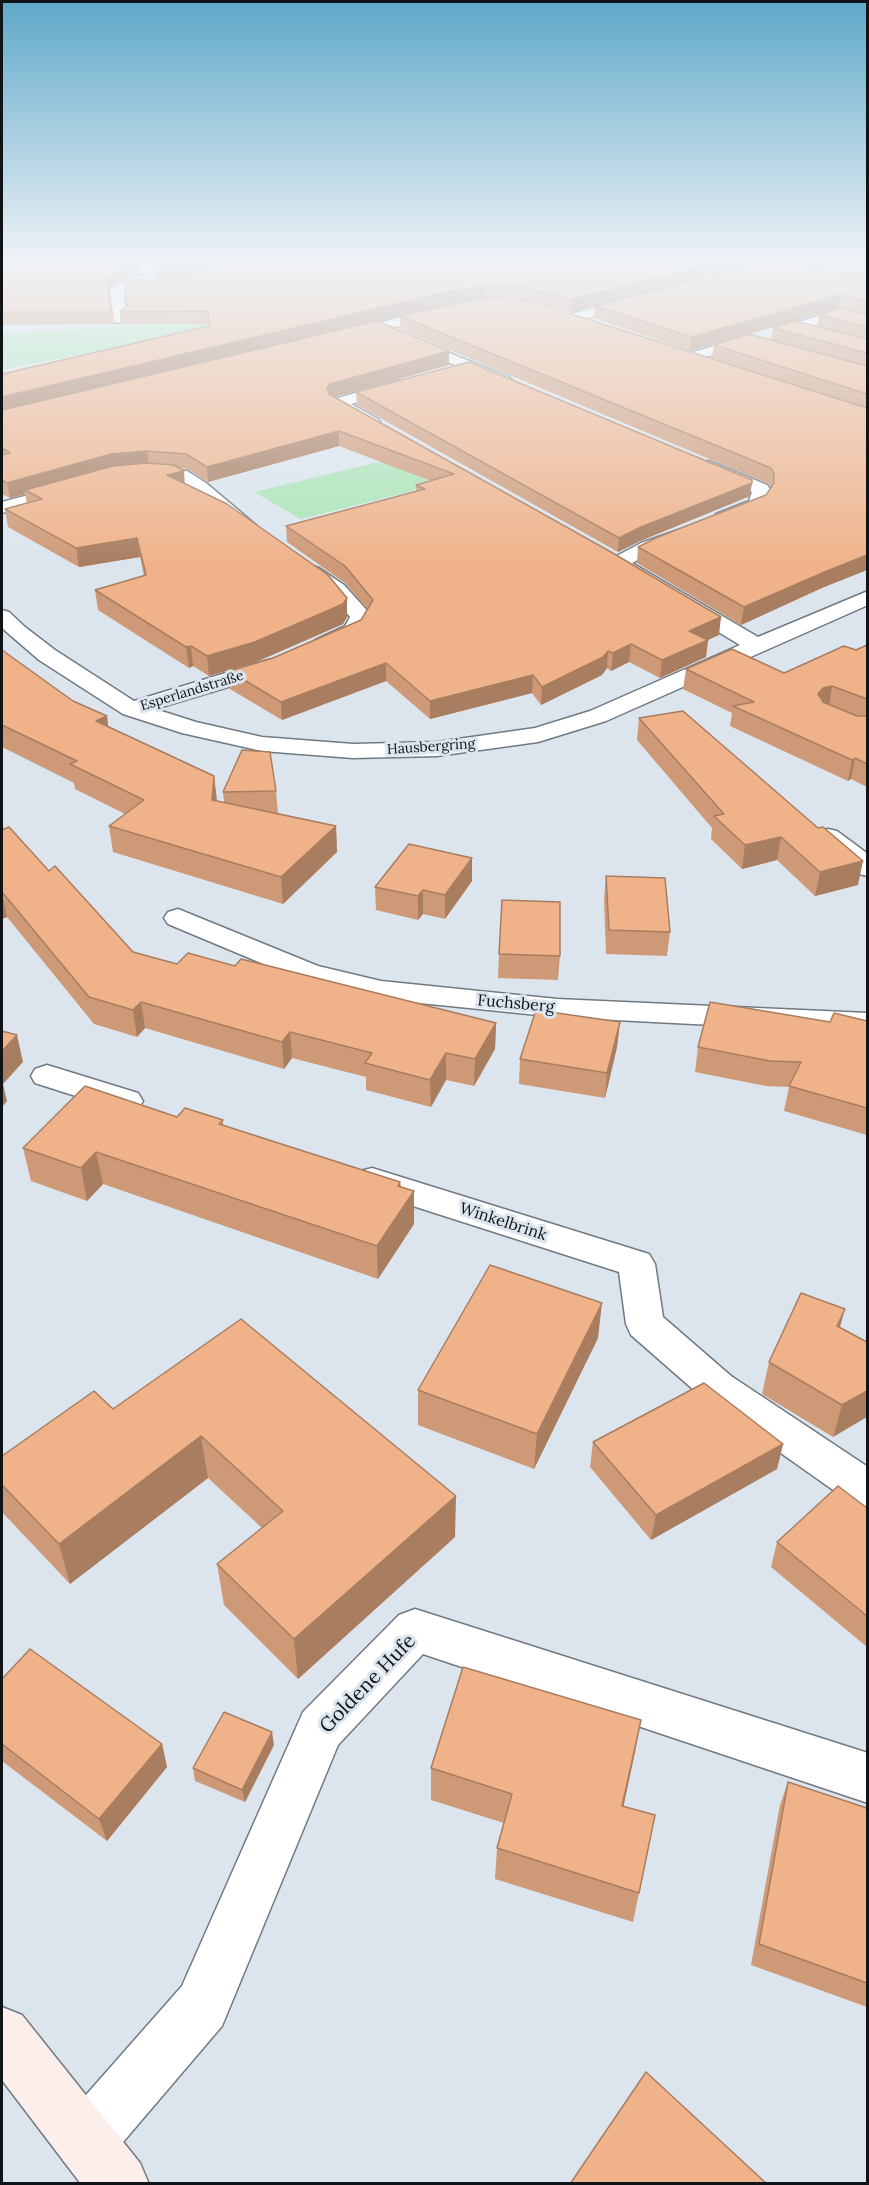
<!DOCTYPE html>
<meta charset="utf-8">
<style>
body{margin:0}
#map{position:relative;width:869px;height:2185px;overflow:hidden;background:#dce5ee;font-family:Lora,serif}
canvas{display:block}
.frame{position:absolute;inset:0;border:3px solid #101417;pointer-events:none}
</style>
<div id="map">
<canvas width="869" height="2185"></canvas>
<div class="frame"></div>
</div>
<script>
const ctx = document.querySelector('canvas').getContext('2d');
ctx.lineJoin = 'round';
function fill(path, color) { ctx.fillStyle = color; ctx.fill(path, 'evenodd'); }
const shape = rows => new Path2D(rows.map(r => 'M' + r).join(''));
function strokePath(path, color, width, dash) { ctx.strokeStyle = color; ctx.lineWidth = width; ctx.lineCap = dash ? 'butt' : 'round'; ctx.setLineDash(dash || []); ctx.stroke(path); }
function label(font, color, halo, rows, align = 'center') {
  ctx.font = font + ' Lora,serif'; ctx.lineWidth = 6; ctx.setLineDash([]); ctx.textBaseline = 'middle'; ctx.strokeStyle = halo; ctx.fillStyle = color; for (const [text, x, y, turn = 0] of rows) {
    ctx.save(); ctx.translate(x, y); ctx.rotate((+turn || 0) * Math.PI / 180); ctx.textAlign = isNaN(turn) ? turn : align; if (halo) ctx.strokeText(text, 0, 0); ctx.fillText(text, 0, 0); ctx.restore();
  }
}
fill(shape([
 [511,262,166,338,2,370,2,334,138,325,198,317],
 [387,460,436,485,301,519,254,492]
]), '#aae4b6');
const minor = shape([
 [136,262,148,262,158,276,124,293,126,319,119,323,114,322,110,292,120,283,144,274,136,262],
 [776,262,798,262,796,265,741,279,735,275,737,272,776,262],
 [639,297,644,298,646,301,644,304,571,322,564,318,566,315,639,297],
 [443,307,448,308,450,311,448,314,342,340,335,336,337,333,443,307],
 [839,310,868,318,868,326,839,318,793,332,786,328,788,325,839,310],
 [407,336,509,377,512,380,509,383,499,383,402,343,400,340,402,337,407,336],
 [747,337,761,340,763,343,761,346,747,345,688,362,681,358,683,355,747,337],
 [400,380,408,385,405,388,351,404,378,419,380,422,378,425,366,425,329,403,331,400,400,380],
 [709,461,767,485,770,489,770,499,763,509,730,522,716,522,714,518,716,514,749,501,752,492,703,470,700,466,703,462,709,461],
 [140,468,187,471,206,483,257,526,255,530,241,530,194,491,177,480,134,477,131,473,134,469,140,468],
 [70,484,76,485,79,489,76,493,2,513,2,502,70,484],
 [678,530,685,532,688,536,685,540,655,551,632,563,758,637,868,591,868,605,606,721,538,742,437,756,353,758,262,751,182,733,123,714,39,660,2,628,2,610,9,612,25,627,55,650,134,701,265,661,273,659,281,661,284,666,281,671,155,709,196,722,262,737,353,744,437,742,535,728,590,711,740,645,611,567,608,563,611,559,641,543,678,530],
 [312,566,319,568,344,585,372,616,361,635,323,652,315,650,312,645,315,640,345,626,350,617,330,593,305,576,302,572,305,568,312,566],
 [828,829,837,831,868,854,868,876,858,874,819,843,815,837,819,831,828,829],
 [178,909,318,966,381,981,557,999,868,1013,868,1033,557,1017,381,999,297,978,168,924,164,918,168,912,178,909],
 [47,1065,138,1093,143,1101,138,1109,126,1112,35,1083,31,1076,35,1069,47,1065],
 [372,1168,649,1254,655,1264,663,1317,731,1376,868,1467,868,1509,853,1504,703,1398,631,1335,626,1324,619,1272,360,1189,354,1180,360,1171,372,1168],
 [415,1609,868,1753,868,1803,423,1654,338,1745,222,2026,106,2162,85,2171,64,2162,55,2141,64,2120,182,1986,303,1712,399,1615,415,1609]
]);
const secondary = shape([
 [2,2007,22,2015,140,2163,149,2184,81,2184,2,2080,2,2007]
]);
strokePath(minor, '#717981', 3);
strokePath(secondary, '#717981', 3);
fill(minor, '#fff');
fill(secondary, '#fceeeb');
fill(shape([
 [2,262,141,273,119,281,108,290,111,310,113,312,114,324,2,325],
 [150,262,766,262,571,312,532,301,509,298,485,298,455,303,377,321,449,365,334,397,719,635,708,640,706,657,660,678,629,662,611,671,607,668,602,675,541,705,532,693,430,719,386,681,282,720,230,689,229,671,273,658,361,620,368,610,345,583,287,542,286,526,416,491,416,485,431,481,339,446,208,482,187,469,180,468,185,484,347,617,343,624,256,662,209,676,193,666,189,668,98,610,95,590,144,576,140,557,79,567,8,527,5,509,27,503,25,494,10,498,2,494,2,374,209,326,209,324,121,324,120,312,159,280,207,273,158,278,158,272],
 [795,262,867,262,867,570,824,587,741,625,637,563,638,547,766,495,771,488,769,484,400,329,400,316,810,390,712,358,714,345,771,340,773,328,817,327,819,315,840,308,690,351,594,318,595,306,794,266],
 [356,392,750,496,640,541,618,552,357,405],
 [867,645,867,787,851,779,848,781,730,726,732,713,683,689,686,669,784,673,856,650],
 [2,650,73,701,107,716,108,727,214,776,217,801,224,802,223,792,276,791,278,813,336,826,337,852,283,904,113,852,109,826,125,814,75,789,74,783,2,747],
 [639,718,858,885,815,896,777,860,742,869,711,839,712,828,637,740],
 [2,830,49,871,133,952,177,964,235,966,496,1023,495,1049,474,1086,446,1080,431,1107,366,1090,366,1077,292,1058,284,1069,145,1028,137,1037,94,1024,7,917,2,919],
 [472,858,472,881,445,919,423,914,418,920,376,910,375,887],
 [606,876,670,932,667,956,606,954,604,899],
 [499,954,560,956,558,980,498,978],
 [867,1021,867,1135,784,1111,789,1087,766,1086,695,1072,698,1047,830,1022],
 [620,1022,617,1047,605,1098,519,1084,520,1059],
 [177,1117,223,1120,223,1125,400,1182,401,1186,414,1224,378,1279,103,1184,87,1201,31,1181,23,1148],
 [241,1319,455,1537,298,1679,224,1605,217,1564,262,1528,208,1478,70,1584,2,1512,2,1456,113,1409],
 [840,1327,867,1342,833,1437,762,1394,769,1362],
 [598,1338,534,1469,418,1425,418,1390],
 [593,1442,783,1444,777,1469,651,1540,590,1467],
 [867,1508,867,1647,771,1567,777,1542],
 [2,1679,162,1744,167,1767,107,1841,2,1761],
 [274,1745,245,1802,195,1781,193,1768],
 [635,1752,623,1806,639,1893,633,1922,495,1879,497,1848,504,1823,431,1800,431,1768],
 [788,1782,867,1808,867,2007,751,1965,780,1805]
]), '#ce9976');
fill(shape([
 [136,262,139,262,141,273,119,281,108,290,107,278,118,269],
 [195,262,206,262,207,273,158,278,157,267],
 [721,262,766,262,571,312,572,299],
 [485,286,485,298,455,303,2,411,2,397,455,290],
 [840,295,838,308,690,351,691,337],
 [449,351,449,365,330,398,327,388,330,384],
 [339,431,339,446,208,482,207,467],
 [147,451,149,466,25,490,25,494,10,498,7,483,111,454],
 [184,471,185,488,167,475],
 [752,483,750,496,640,541,618,552,619,538,641,527],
 [137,538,140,557,79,567,76,548],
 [867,555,867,570,824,587,741,625,744,607,827,571],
 [347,598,347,617,343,624,256,662,209,676,207,656],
 [721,617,719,635,687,649,689,631],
 [708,640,706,657,660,678,662,660],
 [631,644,629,662,611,671,613,653],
 [191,646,193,666,189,668,186,647],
 [608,651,607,668,602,675,541,705,542,687],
 [386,663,386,681,282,720,281,702],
 [533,675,532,693,430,719,430,701],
 [832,686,829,706,814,714,818,694,823,688],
 [107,716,110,741,96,721],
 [855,758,851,779,848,781,852,760],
 [214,776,217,802,212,800],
 [336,826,337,852,283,904,281,877],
 [781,837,777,860,742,869,745,845],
 [472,858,472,881,445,919,445,895],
 [863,861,858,885,815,896,820,872],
 [423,890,423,914,418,920,418,896],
 [2,893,7,917,2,919],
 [141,1002,145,1028,137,1037,133,1010],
 [620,1022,617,1047,605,1098,607,1073],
 [496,1023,495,1049,474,1086,475,1059],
 [290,1032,292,1058,284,1069,282,1042],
 [17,1035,23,1062,3,1084,7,1101,2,1107,2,1051],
 [446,1053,446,1080,431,1107,430,1080],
 [96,1152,103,1184,87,1201,81,1168],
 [400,1182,401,1210,414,1191,414,1224,378,1279,377,1246,398,1186],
 [602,1303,598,1338,534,1469,537,1434],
 [845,1309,836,1341,837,1326],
 [867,1391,867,1417,833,1437,842,1405],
 [201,1436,208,1478,70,1584,59,1544],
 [783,1444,777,1469,651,1540,656,1515],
 [456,1496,455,1537,298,1679,294,1639],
 [641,1720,635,1752,617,1837,622,1806],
 [272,1732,274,1745,245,1802,242,1790],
 [162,1744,167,1767,107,1841,99,1819]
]), '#a87d60');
const building = shape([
 [2,262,136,262,118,269,107,278,110,310,113,312,2,312,2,262],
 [158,262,195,262,157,267,158,262],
 [207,262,721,262,572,299,532,289,510,286,485,286,455,290,2,397,2,374,209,326,208,311,120,312,127,306,125,282,128,280,159,280,206,273,214,268,207,262],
 [771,262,776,262,867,283,867,302,840,295,691,337,595,306,771,262],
 [828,262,867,262,867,271,828,262],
 [485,298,530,301,867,408,867,555,827,571,744,607,638,547,658,537,766,495,774,483,774,474,771,468,400,316,485,298],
 [841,308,867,314,867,327,819,315,841,308],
 [377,321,449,351,330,384,327,388,329,394,611,552,721,617,689,631,708,640,662,660,631,644,613,653,608,651,603,657,542,687,533,675,430,701,386,663,281,702,229,671,273,658,361,620,373,600,345,566,286,526,425,489,416,485,454,474,339,431,207,467,186,454,147,451,111,454,7,483,2,480,2,455,10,453,2,448,2,410,377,321],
 [795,321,867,339,867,353,773,328,795,321],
 [749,334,867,366,867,394,714,345,749,334],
 [469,362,752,480,752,483,641,527,619,538,356,392,469,362],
 [147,463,174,465,184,471,167,475,227,504,328,575,347,598,343,604,255,642,207,656,191,646,186,647,95,590,146,575,137,538,76,548,5,509,42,499,25,490,113,466,147,463],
 [867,645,867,699,832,686,823,688,818,694,823,702,857,716,867,716,867,764,855,758,852,760,733,706,754,702,686,669,732,649,784,673,844,646,856,650,867,645],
 [2,650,73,701,107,716,96,721,214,776,212,800,336,826,281,877,109,826,144,800,70,764,77,761,2,725,2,650],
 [683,711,818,828,823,827,863,861,820,872,781,837,745,845,714,816,724,814,639,718,683,711],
 [242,750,270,752,276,791,223,792,242,750],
 [9,827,49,871,55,866,133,952,177,964,188,953,235,966,241,959,496,1023,475,1059,446,1053,430,1080,365,1063,372,1053,290,1032,282,1042,141,1002,133,1010,89,997,2,892,2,830,9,827],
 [409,844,472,858,445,895,423,890,418,896,375,887,409,844],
 [606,876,665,878,670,932,609,930,606,876],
 [502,900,560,902,560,956,499,954,502,900],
 [710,1002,830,1022,834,1013,867,1021,867,1108,789,1086,801,1062,770,1061,698,1047,710,1002],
 [536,1010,620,1022,607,1073,520,1059,536,1010],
 [2,1031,17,1035,2,1051,2,1031],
 [85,1086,177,1117,185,1108,223,1120,219,1124,400,1182,398,1186,414,1191,377,1246,96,1152,81,1168,23,1148,85,1086],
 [490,1265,602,1303,537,1434,418,1390,490,1265],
 [801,1293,845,1309,837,1326,867,1342,867,1391,842,1405,769,1362,801,1293],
 [241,1319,456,1496,294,1639,217,1564,283,1511,201,1436,59,1544,2,1485,2,1456,94,1391,113,1409,241,1319],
 [704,1383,783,1444,656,1515,593,1442,704,1383],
 [838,1486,867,1508,867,1616,777,1542,838,1486],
 [30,1649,162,1744,99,1819,2,1744,2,1679,30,1649],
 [463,1667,641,1720,622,1806,655,1815,639,1893,497,1848,512,1794,431,1768,463,1667],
 [224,1712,272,1732,242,1790,193,1768,224,1712],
 [788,1782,867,1808,867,1983,759,1944,788,1782],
 [646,2072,767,2184,570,2184,646,2072]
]);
fill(building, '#f0b289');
strokePath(building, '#a87d60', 1.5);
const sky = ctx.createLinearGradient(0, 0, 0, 568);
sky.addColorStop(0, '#5ea8c9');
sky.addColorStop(0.46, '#eff3f7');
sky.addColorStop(1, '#eff3f700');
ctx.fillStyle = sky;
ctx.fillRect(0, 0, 869, 568);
label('14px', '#101417', '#dce5ee', [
 ["Esperlandstraße",192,691,-17],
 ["Hausbergring",431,747,-4]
]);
label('16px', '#101417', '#dce5ee', [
 ["Fuchsberg",516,1004,5],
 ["Winkelbrink",503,1222,18]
]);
label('20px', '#101417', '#dce5ee', [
 ["Goldene Hufe",368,1684,-46]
]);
</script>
